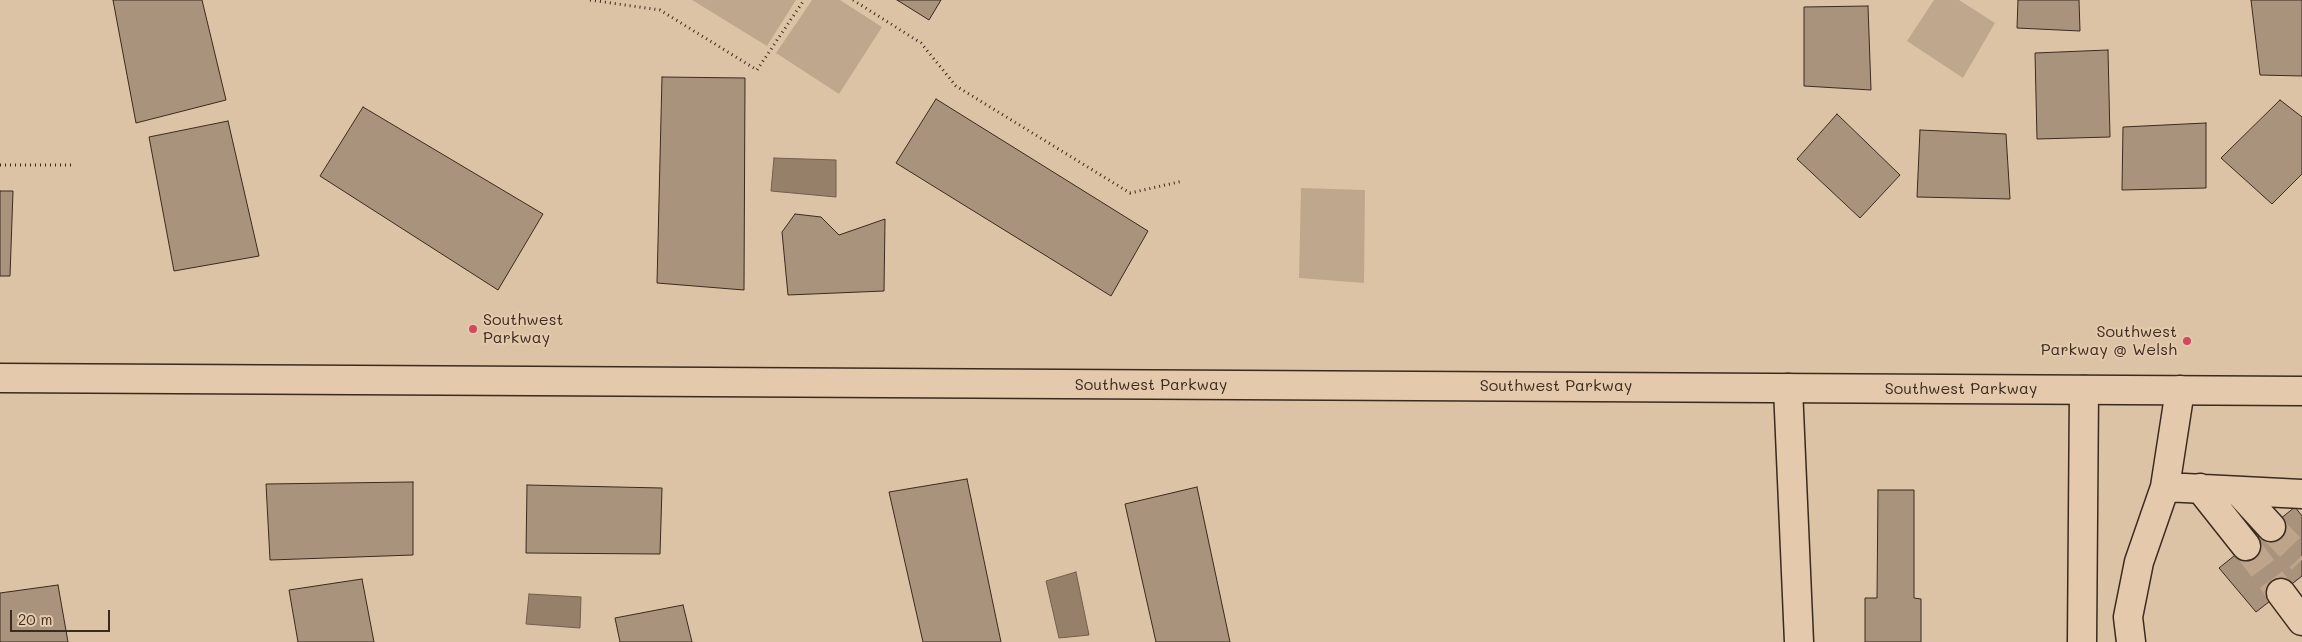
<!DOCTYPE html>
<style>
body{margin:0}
#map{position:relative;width:2302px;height:642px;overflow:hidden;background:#ddc3a6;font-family:Mali,sans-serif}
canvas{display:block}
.scale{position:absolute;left:10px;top:610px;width:100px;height:22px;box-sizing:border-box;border:2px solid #3b2a1e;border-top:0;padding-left:6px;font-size:15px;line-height:18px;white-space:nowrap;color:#3b2a1e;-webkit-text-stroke:4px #e4c9ac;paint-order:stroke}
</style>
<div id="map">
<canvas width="2302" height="642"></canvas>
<div class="scale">20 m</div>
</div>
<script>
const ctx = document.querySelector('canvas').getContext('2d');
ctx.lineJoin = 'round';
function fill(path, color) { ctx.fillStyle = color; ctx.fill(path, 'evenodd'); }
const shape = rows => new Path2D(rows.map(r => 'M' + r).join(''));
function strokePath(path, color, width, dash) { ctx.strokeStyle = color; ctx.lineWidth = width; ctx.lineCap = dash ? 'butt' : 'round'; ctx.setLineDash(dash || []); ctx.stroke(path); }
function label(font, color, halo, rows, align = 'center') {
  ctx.font = font + ' Mali,sans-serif'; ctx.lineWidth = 4; ctx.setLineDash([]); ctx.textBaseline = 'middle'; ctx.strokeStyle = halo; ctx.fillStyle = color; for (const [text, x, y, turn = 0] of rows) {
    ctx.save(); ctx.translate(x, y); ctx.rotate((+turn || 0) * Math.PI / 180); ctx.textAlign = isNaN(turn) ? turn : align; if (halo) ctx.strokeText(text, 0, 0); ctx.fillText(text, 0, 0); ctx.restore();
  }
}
fill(shape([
 [692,0,796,0,767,46],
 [812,0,840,0,882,27,839,94,776,53],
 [1934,0,1959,0,1995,23,1963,78,1907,41],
 [1301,188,1365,190,1364,283,1299,278]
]), '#bfa78d');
const water = shape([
 [774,158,836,160,836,197,771,191,774,158],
 [1076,572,1089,635,1059,638,1046,581,1076,572],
 [529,594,581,597,580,628,526,624,529,594]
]);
fill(water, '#96806a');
strokePath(water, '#725e4c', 1);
const building = shape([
 [113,0,202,0,226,100,136,123,113,0],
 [897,0,941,0,929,20,897,0],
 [2018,0,2079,0,2080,31,2017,28,2018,0],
 [2251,0,2302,0,2302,76,2260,75,2251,0],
 [1868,6,1871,90,1804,86,1804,7,1868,6],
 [2108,50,2110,137,2037,139,2035,53,2108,50],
 [662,77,745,78,744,290,657,283,662,77],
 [936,99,1148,231,1111,296,896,163,936,99],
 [2280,100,2302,117,2302,174,2272,204,2221,158,2280,100],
 [363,107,543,214,498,290,320,176,363,107],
 [1837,114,1900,175,1860,218,1797,159,1837,114],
 [228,121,259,256,174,271,149,137,228,121],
 [2206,123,2206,188,2122,190,2123,127,2206,123],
 [1920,130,2006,134,2010,199,1917,197,1920,130],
 [0,191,13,191,10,276,0,276,0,191],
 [795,214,821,217,839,235,885,219,884,291,788,295,782,232,795,214],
 [967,479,1001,642,923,642,889,492,967,479],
 [413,482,413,555,270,560,266,484,413,482],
 [527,485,662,488,660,554,526,553,527,485],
 [1197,487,1230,642,1156,642,1125,504,1197,487],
 [1878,490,1914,490,1914,598,1921,599,1921,642,1865,642,1865,598,1877,598,1878,490],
 [2295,507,2302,516,2302,576,2256,612,2219,568,2295,507],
 [362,579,374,642,298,642,289,590,362,579],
 [58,585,68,642,0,642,0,593,58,585],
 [683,605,692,642,620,642,615,618,683,605]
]);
fill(building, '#aa937d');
strokePath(building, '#3b2a1e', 1);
strokePath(shape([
 [2271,527,2302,560],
 [2246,546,2281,593]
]), '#bda48b', 28, [28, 14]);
const minor = shape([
 [1788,388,1799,642],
 [2165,487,2302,494],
 [2200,488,2246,546],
 [2238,491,2271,527],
 [2281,593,2302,621],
 [2082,642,2084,390],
 [2131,642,2128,617,2139,562,2165,487,2180,390]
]);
const major = shape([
 [0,378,2302,391]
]);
strokePath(minor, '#3b2a1e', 31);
strokePath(major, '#3b2a1e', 31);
strokePath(shape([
 [590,0,660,10,757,70,804,0],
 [853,0,921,43,956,86,1130,193,1183,181],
 [0,165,74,165]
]), '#3b2a1e', 3, [1, 4]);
strokePath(minor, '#e4c9ac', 28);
strokePath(major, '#e4c9ac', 28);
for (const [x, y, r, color] of [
 [473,329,5,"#d1495b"],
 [2187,341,5,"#d1495b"]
]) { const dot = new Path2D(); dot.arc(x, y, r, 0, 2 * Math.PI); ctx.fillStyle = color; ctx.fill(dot); strokePath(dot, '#e4c9ac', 2); }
label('16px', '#3b2a1e', '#e4c9ac', [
 ["Southwest",483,320],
 ["Parkway",483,338],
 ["Southwest",2177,332,"right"],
 ["Parkway @ Welsh",2177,350,"right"]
], 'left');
label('16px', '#3b2a1e', '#e4c9ac', [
 ["Southwest Parkway",1151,385],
 ["Southwest Parkway",1556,386],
 ["Southwest Parkway",1961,389]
]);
</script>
